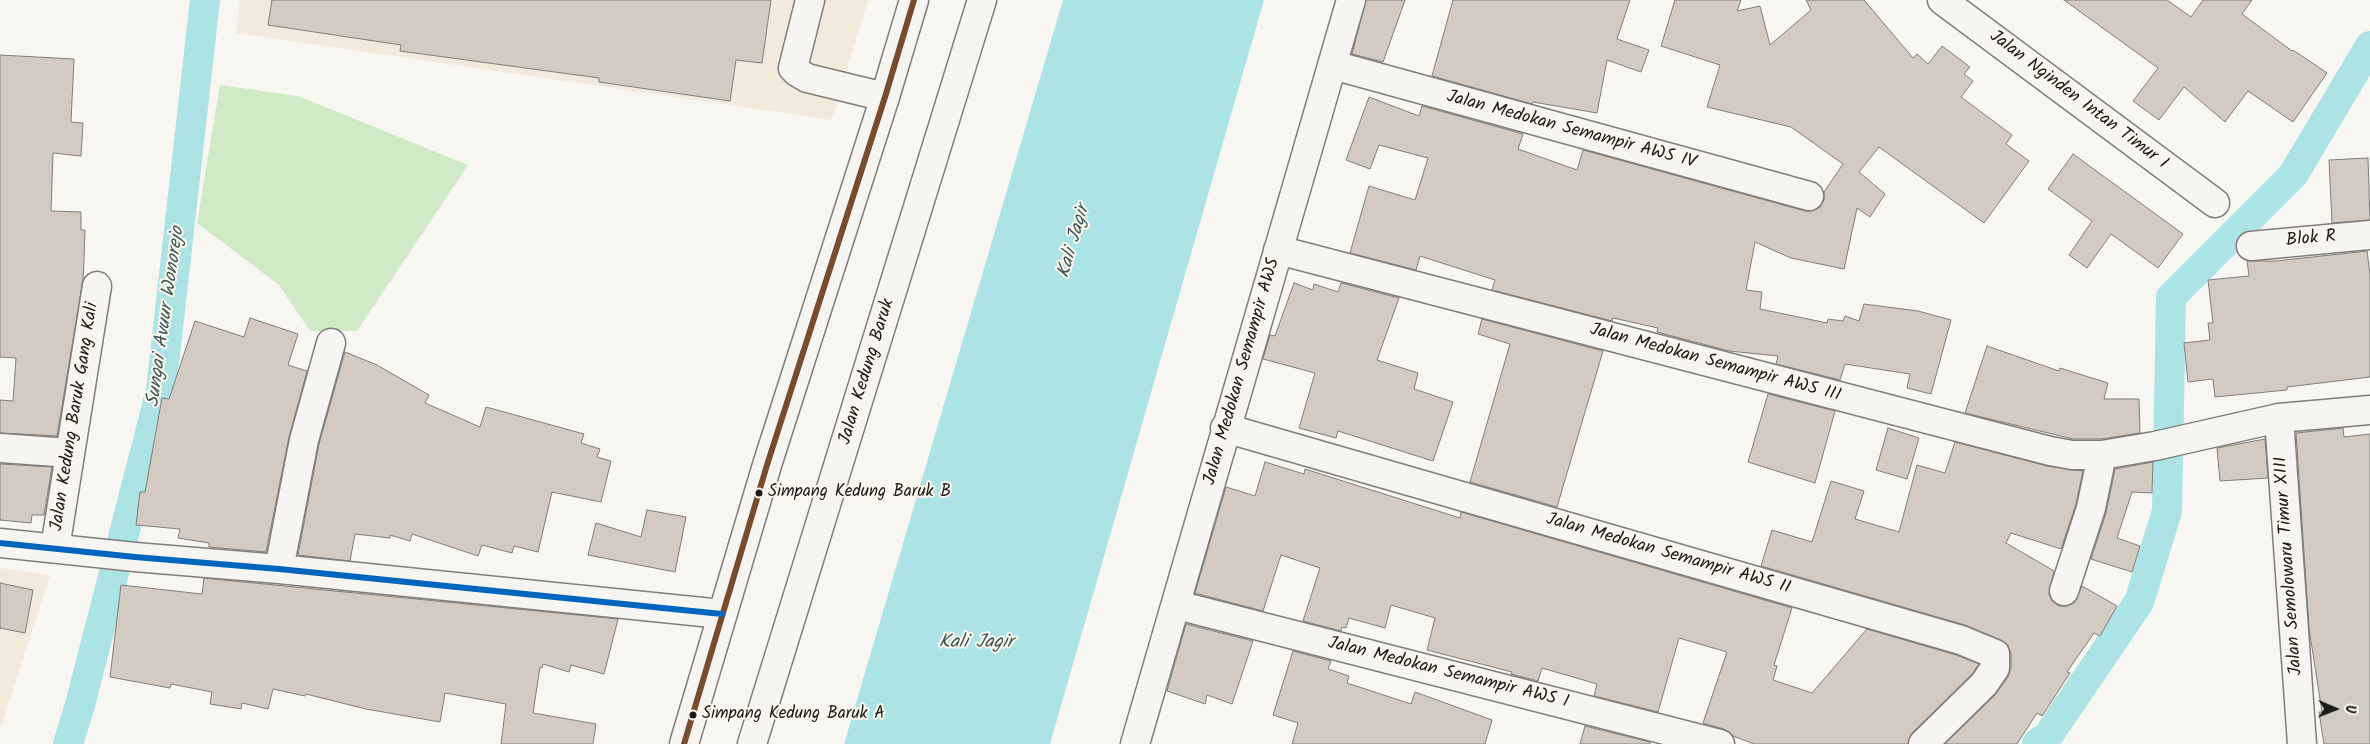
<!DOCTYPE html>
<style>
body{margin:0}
#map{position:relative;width:2370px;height:744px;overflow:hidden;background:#f8f6f0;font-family:Kalam,sans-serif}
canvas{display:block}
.north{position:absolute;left:2310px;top:684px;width:50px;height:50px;-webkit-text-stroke:4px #fbf7ec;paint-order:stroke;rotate:91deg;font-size:14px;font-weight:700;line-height:20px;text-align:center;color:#1c1c1c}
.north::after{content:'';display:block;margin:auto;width:18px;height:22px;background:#1c1c1c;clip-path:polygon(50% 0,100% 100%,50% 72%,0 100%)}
</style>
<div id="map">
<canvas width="2370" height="744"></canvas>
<div class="north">U</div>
</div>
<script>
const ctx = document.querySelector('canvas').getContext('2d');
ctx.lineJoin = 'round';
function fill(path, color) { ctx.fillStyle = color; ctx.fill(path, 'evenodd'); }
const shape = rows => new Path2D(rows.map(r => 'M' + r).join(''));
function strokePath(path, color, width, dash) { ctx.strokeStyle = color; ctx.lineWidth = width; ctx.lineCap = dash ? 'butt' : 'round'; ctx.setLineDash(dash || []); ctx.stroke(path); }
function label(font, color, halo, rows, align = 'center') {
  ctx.font = font + ' Kalam,sans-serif'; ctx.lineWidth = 4; ctx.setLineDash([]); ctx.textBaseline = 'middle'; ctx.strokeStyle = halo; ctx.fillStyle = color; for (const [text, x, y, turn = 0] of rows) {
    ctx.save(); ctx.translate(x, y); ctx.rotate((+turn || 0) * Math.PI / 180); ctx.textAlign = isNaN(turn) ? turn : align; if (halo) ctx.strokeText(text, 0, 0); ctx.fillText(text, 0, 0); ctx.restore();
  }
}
fill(shape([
 [240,0,868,0,832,120,236,33],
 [0,568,50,575,0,731]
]), '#f2eadc');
fill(shape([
 [220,85,298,96,468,165,357,331,310,331,279,285,197,223]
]), '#cfeac5');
fill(shape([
 [1063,0,1264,0,1050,744,844,744]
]), '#ace4e6');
strokePath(shape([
 [68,744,80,705,161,390,205,0],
 [2037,744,2048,736,2139,602,2167,511,2171,297,2293,175,2370,46]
]), '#ace4e6', 30);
const building = shape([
 [272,0,771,0,762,63,736,60,730,101,599,82,599,78,400,51,401,45,268,25,272,0],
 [1366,0,1405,0,1383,62,1352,54,1366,0],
 [1453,0,1630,0,1617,39,1649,50,1641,72,1607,60,1597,113,1533,102,1532,104,1432,76,1453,0],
 [1675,0,1741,0,1737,11,1760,6,1770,45,1811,10,1806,0,1864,0,1913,58,1917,54,1928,64,1942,46,1970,67,1964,74,1973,81,1961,97,2012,135,2006,144,2029,161,1984,223,1879,147,1859,172,1885,194,1870,217,1857,208,1844,269,1791,258,1755,242,1746,290,1762,292,1760,309,1827,323,1828,319,1843,321,1845,316,1859,321,1864,304,1918,311,1951,320,1931,394,1907,388,1910,374,1845,364,1840,380,1776,364,1778,356,1729,351,1657,332,1658,328,1613,318,1612,321,1492,290,1495,280,1420,256,1416,270,1350,253,1369,186,1415,200,1428,158,1379,145,1370,169,1346,160,1369,97,1419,116,1422,106,1523,134,1518,149,1577,170,1583,150,1805,211,1812,211,1820,207,1824,200,1824,192,1843,164,1791,127,1707,107,1720,65,1661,46,1675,0],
 [2064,0,2167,0,2191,17,2203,0,2252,0,2242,14,2292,51,2293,50,2327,73,2293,122,2248,91,2225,122,2184,87,2159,120,2133,101,2158,68,2064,0],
 [0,55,74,59,71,122,83,123,81,156,53,153,51,211,81,212,81,230,85,230,84,259,83,280,57,436,0,433,0,400,13,401,16,358,0,357,0,55],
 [2073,154,2183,234,2158,268,2111,234,2087,268,2069,255,2092,221,2048,189,2073,154],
 [2368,158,2370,220,2332,223,2329,160,2368,158],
 [2367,251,2370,274,2370,377,2287,387,2287,390,2215,397,2213,379,2188,382,2184,343,2210,340,2208,323,2213,323,2208,280,2249,276,2247,261,2276,261,2367,251],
 [1294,283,1313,290,1314,284,1338,292,1341,283,1399,298,1377,360,1418,373,1414,389,1453,402,1433,461,1338,431,1336,438,1299,428,1315,373,1263,359,1270,335,1275,336,1294,283],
 [250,318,298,334,288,365,307,371,289,437,266,552,209,547,209,543,178,538,180,529,136,525,140,492,145,492,162,398,169,399,195,321,244,337,250,318],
 [1482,319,1603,351,1557,507,1470,482,1510,344,1478,334,1482,319],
 [1987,346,2059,371,2060,368,2108,383,2104,399,2139,399,2140,433,2101,439,2073,439,1965,413,1987,346],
 [345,352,377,365,429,395,425,403,480,427,486,407,584,434,581,443,600,449,597,457,611,461,601,502,552,492,538,552,514,546,512,553,482,545,478,556,412,534,410,541,390,535,390,538,355,534,350,561,298,555,319,444,345,352],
 [1768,394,1835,411,1815,483,1748,462,1768,394],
 [1888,428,1919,438,1907,479,1876,470,1888,428],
 [2343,428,2344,437,2370,434,2370,744,2324,744,2319,712,2322,712,2309,628,2296,433,2343,428],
 [2265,439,2268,478,2220,481,2217,448,2265,439],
 [1955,442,2047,466,2083,471,2076,504,2061,549,2011,533,2006,543,2054,571,2049,594,2052,601,2059,606,2067,606,2074,603,2082,586,2117,606,2100,636,2094,633,2067,672,2070,673,2042,716,2037,713,2017,744,1945,744,1995,695,2008,677,2011,668,2011,653,2008,645,2001,640,1965,625,1761,566,1772,530,1812,542,1831,481,1864,491,1855,519,1899,532,1917,465,1945,473,1955,442],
 [1265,462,1304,474,1305,469,1460,518,1461,512,1792,608,1774,665,1777,666,1773,680,1812,693,1867,629,1956,655,1979,664,1972,674,1912,733,1908,744,1754,744,1733,736,1724,729,1703,723,1727,652,1679,638,1658,712,1594,696,1597,684,1542,668,1538,681,1511,674,1512,672,1427,650,1435,618,1391,605,1385,628,1349,618,1346,628,1342,627,1341,631,1303,621,1320,568,1281,555,1263,611,1195,593,1226,487,1255,496,1265,462],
 [2153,462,2152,493,2132,492,2117,538,2140,546,2132,572,2091,559,2106,513,2115,469,2153,462],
 [0,464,52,467,44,515,32,515,31,523,0,520,0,464],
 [647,510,686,517,675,572,588,555,596,523,641,537,647,510],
 [204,578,618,619,604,674,571,665,569,672,543,664,542,668,540,667,533,713,596,724,593,744,501,744,506,704,445,693,440,722,366,709,306,694,305,696,273,689,268,709,242,703,241,709,210,704,212,692,171,684,170,688,110,677,121,585,202,594,204,578],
 [0,583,33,590,25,633,0,628,0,583],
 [1186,624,1253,641,1232,704,1207,695,1205,704,1167,691,1186,624],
 [1293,651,1331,661,1328,669,1349,676,1347,683,1411,704,1415,692,1492,720,1485,744,1292,744,1298,723,1273,715,1293,651],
 [1585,726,1650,742,1650,744,1580,744,1585,726]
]);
fill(building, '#d3cbc1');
strokePath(building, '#7f7e7b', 1);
const minor = shape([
 [810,0,793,68,797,72,807,78,885,97],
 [1942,0,2215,203],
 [1333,65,1809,196],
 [2251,246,2370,235],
 [1278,250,2050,451,2072,455,2102,455,2155,446,2279,418,2370,410],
 [2279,418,2302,744],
 [1225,428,1961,640,1995,654,1995,668,1984,684,1923,744],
 [0,448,70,453],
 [0,543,135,557,279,569,722,614],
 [55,548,97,286],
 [279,569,304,440,331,343],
 [2064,591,2091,508,2102,455],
 [1177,605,1720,744],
 [1135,744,1351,0]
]);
const major = shape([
 [684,744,767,465,885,97,914,0],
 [752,744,982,0]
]);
strokePath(minor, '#7f7e7b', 31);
strokePath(major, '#7f7e7b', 31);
strokePath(minor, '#f6f5f1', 28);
strokePath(major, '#f6f5f1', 28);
strokePath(shape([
 [684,744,767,465,885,97,914,0]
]), '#7a4b2a', 6);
strokePath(shape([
 [0,543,135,557,279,569,722,614]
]), '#0065bd', 6);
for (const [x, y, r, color] of [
 [759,493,4.5,"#1c1c1c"],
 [693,715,4.5,"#1c1c1c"]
]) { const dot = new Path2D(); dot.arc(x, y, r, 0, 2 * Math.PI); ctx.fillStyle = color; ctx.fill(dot); strokePath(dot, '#fbf7ec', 2); }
label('17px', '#1c1c1c', '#fbf7ec', [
 ["Simpang Kedung Baruk B",768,493],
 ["Simpang Kedung Baruk A",702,715]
], 'left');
label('18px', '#1c1c1c', '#fbf7ec', [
 ["Jalan Nginden Intan Timur I",2078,101,37],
 ["Jalan Medokan Semampir AWS IV",1571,131,15],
 ["Blok R",2311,240,-5],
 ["Jalan Medokan Semampir AWS III",1715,364,15],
 ["Jalan Kedung Baruk",868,372,-73],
 ["Jalan Medokan Semampir AWS",1243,372,-74],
 ["Jalan Kedung Baruk Gang Kali",76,417,-81],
 ["Jalan Medokan Semampir AWS II",1668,555,16],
 ["Jalan Semolowaru Timur XIII",2290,566,-94],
 ["Jalan Medokan Semampir AWS I",1448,674,14]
]);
label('italic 19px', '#3d5657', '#fbf7ec', [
 ["Kali Jagir",1075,242,-74],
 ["Sungai Avuur Wonorejo",167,317,-82],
 ["Kali Jagir",976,644]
]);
</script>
